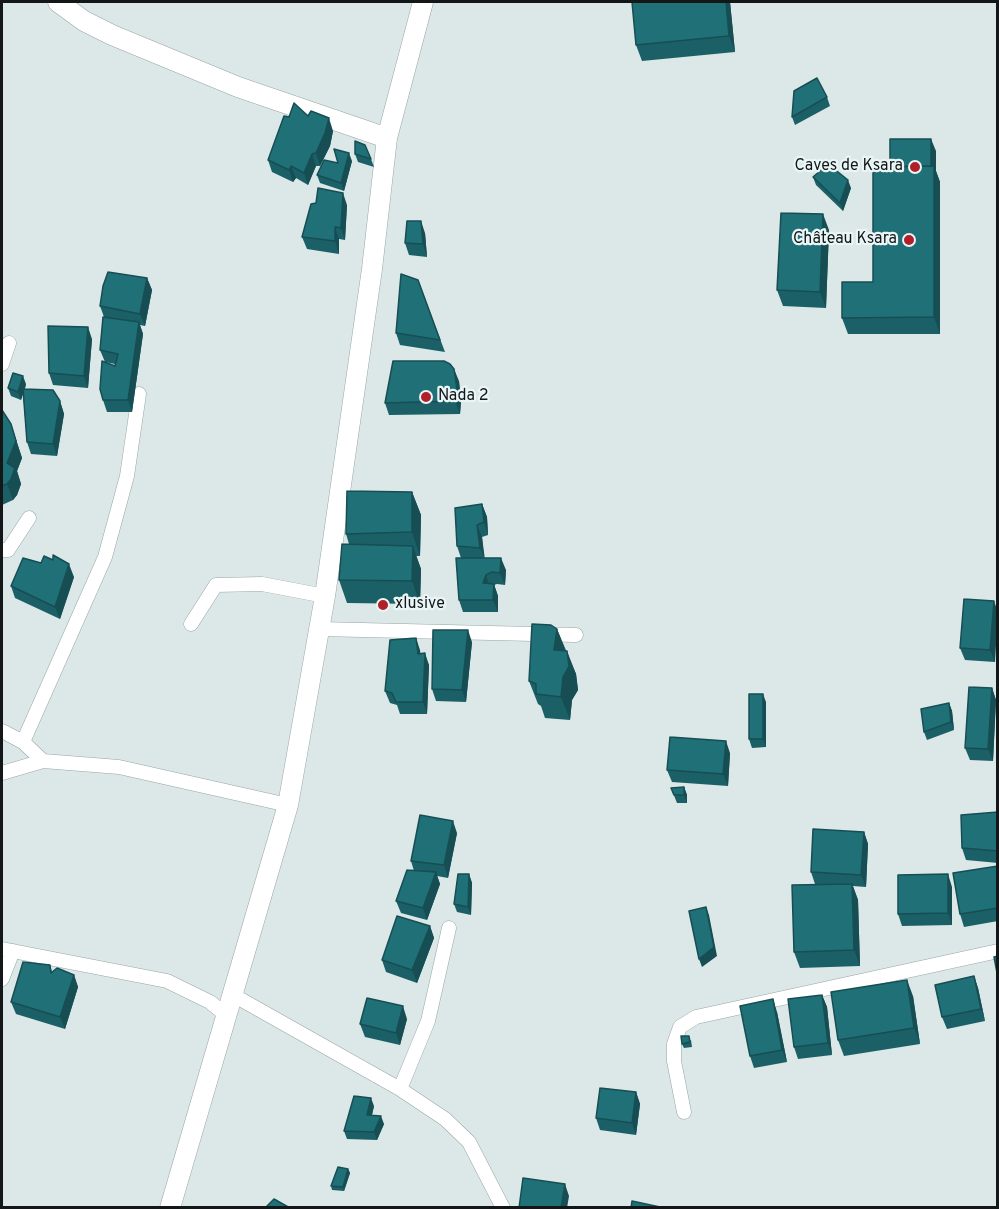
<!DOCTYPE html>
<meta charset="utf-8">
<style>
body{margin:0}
#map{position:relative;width:999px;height:1209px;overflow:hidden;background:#dce7e8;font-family:Overpass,sans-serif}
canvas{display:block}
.frame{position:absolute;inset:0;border:3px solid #131717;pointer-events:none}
</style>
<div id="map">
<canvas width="999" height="1209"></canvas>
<div class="frame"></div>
</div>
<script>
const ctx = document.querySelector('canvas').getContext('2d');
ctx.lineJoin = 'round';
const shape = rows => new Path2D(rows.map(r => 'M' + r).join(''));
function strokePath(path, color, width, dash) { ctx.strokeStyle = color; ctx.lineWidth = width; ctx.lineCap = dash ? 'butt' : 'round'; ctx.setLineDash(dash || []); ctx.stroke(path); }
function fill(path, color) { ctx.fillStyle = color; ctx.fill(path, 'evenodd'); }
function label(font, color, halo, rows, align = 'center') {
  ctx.font = font + ' Overpass,sans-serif'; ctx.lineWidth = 4.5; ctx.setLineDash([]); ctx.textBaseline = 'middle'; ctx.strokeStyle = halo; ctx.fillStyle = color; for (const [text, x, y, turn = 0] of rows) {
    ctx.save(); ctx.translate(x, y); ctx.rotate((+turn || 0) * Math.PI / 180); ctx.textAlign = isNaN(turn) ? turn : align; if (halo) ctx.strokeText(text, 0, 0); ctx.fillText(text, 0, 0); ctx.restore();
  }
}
const street = shape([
 [2,364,9,343],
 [2,550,8,550,29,518],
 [191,624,216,585,262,584,325,596],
 [319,629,576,635],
 [2,731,23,742,43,761],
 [23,742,105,557,127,476,139,394],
 [2,773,43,761,119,767,288,805],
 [2,949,167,981,210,1002,227,1016],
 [2,979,13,951],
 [233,995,400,1089,445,1119,469,1142,503,1208],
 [400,1089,428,1021,449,928],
 [684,1112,674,1061,674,1044,680,1027,696,1017,998,951]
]);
const secondary = shape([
 [58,2,84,21,112,35,238,87,387,138],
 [170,1208,288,805,325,596,372,269,387,138,423,2]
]);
strokePath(street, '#9aa5a6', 15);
strokePath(secondary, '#9aa5a6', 21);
strokePath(street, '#fff', 14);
strokePath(secondary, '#fff', 20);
fill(shape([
 [632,2,730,2,735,52,642,61,636,45],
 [827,97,830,106,795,125,792,117],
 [308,116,333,131,330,146,320,166,316,166,308,185,296,178,293,182,272,172,268,160],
 [936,151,936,171,940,182,940,334,848,334,842,318,873,282,890,167],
 [355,154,371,159,374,167,358,162],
 [352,161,344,191,320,183,317,175,338,163],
 [813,177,851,188,843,211,816,185],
 [347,205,345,240,339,239,339,254,307,249,302,237],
 [829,230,826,308,783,306,777,290],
 [425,233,427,257,409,255,405,243],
 [147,278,152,290,145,326,140,325,143,334,132,412,107,412,103,400,115,364,105,362,100,350,104,317,100,306],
 [418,280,445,352,400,345,396,333],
 [92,339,88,388,53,385,49,373],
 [459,381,461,401,460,414,389,415,385,403],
 [26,384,25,389,60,401,64,414,57,456,31,454,27,442,23,394,21,400,11,396,8,388],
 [2,410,11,424,22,458,17,471,21,484,17,495,13,500,2,505],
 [412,492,421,515,420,556,416,556,421,569,420,604,347,603,339,580,349,544,346,534],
 [482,504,487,517,488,535,482,537,484,558,506,570,505,585,497,584,494,585,498,596,498,612,463,612,459,600,461,558,457,546],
 [41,563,74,577,60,619,15,598,11,586],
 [994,601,995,662,965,660,960,648],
 [557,629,576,674,578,690,572,700,570,720,545,718,541,706,538,704,529,681],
 [416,638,420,653,429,665,427,714,400,714,397,705,390,703,385,691],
 [472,642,466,702,436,701,432,689],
 [992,688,996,700,993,761,970,760,965,748],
 [766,702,766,747,752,748,749,739],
 [949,703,952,711,954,730,927,740,924,732],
 [730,753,728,786,672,782,667,770],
 [684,787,687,795,687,803,677,803,671,788],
 [998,812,998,863,966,860,962,848],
 [864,832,868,844,866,887,853,886,858,900,860,966,800,968,794,952,824,884,815,884,811,872],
 [457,833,448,878,437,876,440,884,427,920,401,913,396,901,414,871,411,861],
 [998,866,998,921,964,927,960,914],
 [469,874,472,883,471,915,457,912,454,904],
 [952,887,952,925,902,926,898,914],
 [430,926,434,938,417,983,386,972,382,960],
 [50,965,52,972,74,975,78,987,65,1029,16,1014,11,1002],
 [974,976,978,988,985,1021,947,1029,942,1017],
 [822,995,827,1007,832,1055,798,1059,794,1047],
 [913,996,920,1044,844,1056,838,1040],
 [777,1012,787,1062,754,1068,750,1056],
 [407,1019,400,1045,365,1037,360,1024],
 [691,1040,692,1047,684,1048,682,1044],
 [636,1092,640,1104,636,1135,600,1130,596,1118],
 [374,1106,372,1115,384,1124,377,1140,347,1139,344,1131],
 [348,1169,350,1173,344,1191,332,1190,331,1186]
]), '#1c6067');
fill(shape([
 [726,2,730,2,735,52,729,36],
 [329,118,333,131,330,146,320,166,316,153],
 [931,139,936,151,936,171,940,182,940,334,934,317,931,170],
 [349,153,352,161,344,191,341,183],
 [312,154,316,166,308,185,304,173],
 [291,166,296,178,293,182,289,170],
 [848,180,851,188,843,211,840,203],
 [343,193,347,205,345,240,341,228],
 [823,214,829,230,826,308,820,292],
 [421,221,425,233,427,257,423,244],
 [335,227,339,239,339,254,335,241],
 [147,278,152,290,145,326,140,314],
 [139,322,143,334,132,412,128,400],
 [88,327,92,339,88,388,84,376],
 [454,369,459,381,461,401,460,414,455,401],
 [23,376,26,384,21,400,18,392],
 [60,401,64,414,57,456,53,444],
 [11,424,22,458,17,471,21,484,17,495,13,500,7,484,7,463],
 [412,492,421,515,420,556,412,532],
 [482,504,487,517,488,535,484,522],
 [477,525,482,537,485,560,480,548],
 [413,546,421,569,420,604,412,581],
 [501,558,506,570,505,585,500,573],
 [69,564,74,577,60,619,55,607],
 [486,575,490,587,483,583],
 [494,584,498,596,498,612,493,600],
 [994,601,998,612,995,662,990,650],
 [557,629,566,652,554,650],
 [468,630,472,642,466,702,462,690],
 [416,638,420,650,422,666,418,654],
 [567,651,576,674,578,690,572,700,570,720,561,697],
 [425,653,429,665,427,714,423,702],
 [992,688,996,700,993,761,988,749],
 [763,694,766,702,766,747,763,739],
 [949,703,952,711,954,730,951,722],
 [726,741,730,753,728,786,723,774],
 [684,787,687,795,687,803,684,795],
 [453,821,457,833,448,878,444,865],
 [864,832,868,844,866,887,861,875],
 [436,872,440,884,427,920,423,908],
 [469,874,472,883,471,915,468,907],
 [948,874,952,887,952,925,948,913],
 [852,884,858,900,860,966,854,950],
 [706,907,709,915,717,956,702,967,699,959],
 [430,926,434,938,417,983,412,970],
 [74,975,78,987,65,1029,60,1017],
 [974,976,978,988,985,1021,981,1009],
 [907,980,913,996,920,1044,914,1028],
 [822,995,827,1007,832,1055,828,1043],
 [773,999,777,1012,787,1062,782,1050],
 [403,1006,407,1019,400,1045,396,1033],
 [636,1092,640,1104,636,1135,632,1123],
 [371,1098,374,1106,370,1123,367,1115],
 [381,1116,384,1124,377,1140,374,1132],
 [348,1169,350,1173,344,1191,343,1187],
 [565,1184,569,1196,567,1208,561,1208]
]), '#164e54');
const building = shape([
 [632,2,726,2,729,36,636,45,632,2],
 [817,78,827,97,792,117,794,91,817,78],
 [294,103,308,116,311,111,329,118,325,133,316,153,312,154,304,173,291,166,289,170,268,160,284,116,289,117,294,103],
 [890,139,931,139,931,166,890,167,890,139],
 [355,141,365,145,371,159,355,154,355,141],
 [334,149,349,153,341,183,317,175,324,160,338,163,334,149],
 [828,164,848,180,840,203,813,177,828,164],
 [934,166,934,317,842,318,842,282,873,282,873,167,934,166],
 [318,188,343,193,341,228,335,227,335,241,302,237,311,204,316,203,318,188],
 [781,213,823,214,820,292,777,290,781,213],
 [407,221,421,221,423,244,405,243,407,221],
 [108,272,147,278,140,314,100,306,103,286,108,272],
 [401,274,418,280,440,340,396,333,401,274],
 [103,317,139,322,128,400,103,400,100,389,102,361,115,366,118,354,100,350,103,317],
 [48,326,88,327,84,376,49,373,48,326],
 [393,361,444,361,450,364,454,369,457,389,455,401,385,403,393,361],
 [13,373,23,376,18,392,8,388,13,373],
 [23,389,53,390,60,401,53,444,27,442,23,389],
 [2,410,11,424,16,441,7,463,15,468,11,479,7,484,2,486,2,410],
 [347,491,412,492,412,532,346,534,347,491],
 [482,504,484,522,477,525,480,548,457,546,455,508,482,504],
 [342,544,413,546,412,581,339,580,342,544],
 [53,555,69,564,55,607,11,586,23,558,41,563,44,556,53,560,53,555],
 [456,558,501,558,500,573,492,572,486,575,483,583,494,584,493,600,459,600,456,558],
 [964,599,994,601,990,650,960,648,964,599],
 [532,624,551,625,557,629,554,650,567,651,569,666,563,677,561,697,536,694,536,684,529,681,532,624],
 [433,630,468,630,462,690,432,689,433,630],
 [416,638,418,654,425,653,423,702,396,702,392,693,385,691,390,640,416,638],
 [969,687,992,688,988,749,965,748,969,687],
 [749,694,763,694,763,739,749,739,749,694],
 [949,703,951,722,924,732,921,709,949,703],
 [670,737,726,741,723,774,667,770,670,737],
 [684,787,684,795,674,795,671,788,684,787],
 [998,812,998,851,962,848,961,815,998,812],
 [420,815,453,821,444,865,411,861,420,815],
 [813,829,864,832,861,875,811,872,813,829],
 [998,866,998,908,960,914,953,873,998,866],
 [407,870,436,872,423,908,396,901,407,870],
 [458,874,469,874,468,907,454,904,458,874],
 [948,874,948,913,898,914,898,875,948,874],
 [852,884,854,950,794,952,792,885,852,884],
 [706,907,714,947,699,959,689,911,706,907],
 [397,916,430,926,412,970,382,960,397,916],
 [998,956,998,978,994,957,998,956],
 [23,962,50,965,51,973,57,968,74,975,60,1017,11,1002,23,962],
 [974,976,981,1009,942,1017,935,985,974,976],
 [907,980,914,1028,838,1040,831,992,907,980],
 [822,995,828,1043,794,1047,788,999,822,995],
 [367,998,403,1006,396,1033,360,1024,367,998],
 [773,999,782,1050,750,1056,740,1006,773,999],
 [681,1036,689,1036,690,1042,682,1044,681,1036],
 [600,1088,636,1092,632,1123,596,1118,600,1088],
 [354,1096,371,1098,367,1115,381,1116,374,1132,344,1131,354,1096],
 [338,1167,348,1169,343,1187,331,1186,338,1167],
 [523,1178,565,1184,561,1208,519,1208,523,1178],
 [274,1199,290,1208,265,1208,274,1199],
 [632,1201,660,1207,660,1208,631,1208,632,1201]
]);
fill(building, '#207078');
strokePath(building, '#164e54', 1.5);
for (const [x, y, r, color] of [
 [915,167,6,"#b11f28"],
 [909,240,6,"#b11f28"],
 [426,397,6,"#b11f28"],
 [383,605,6,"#b11f28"]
]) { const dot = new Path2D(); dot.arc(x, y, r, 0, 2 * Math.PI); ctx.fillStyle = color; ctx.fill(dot); strokePath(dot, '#e9f5f6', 2); }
label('16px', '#131717', '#e9f5f6', [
 ["Caves de Ksara",903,167],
 ["Château Ksara",897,240],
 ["Nada 2",438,397,"left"],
 ["xlusive",395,605,"left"]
], 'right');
</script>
